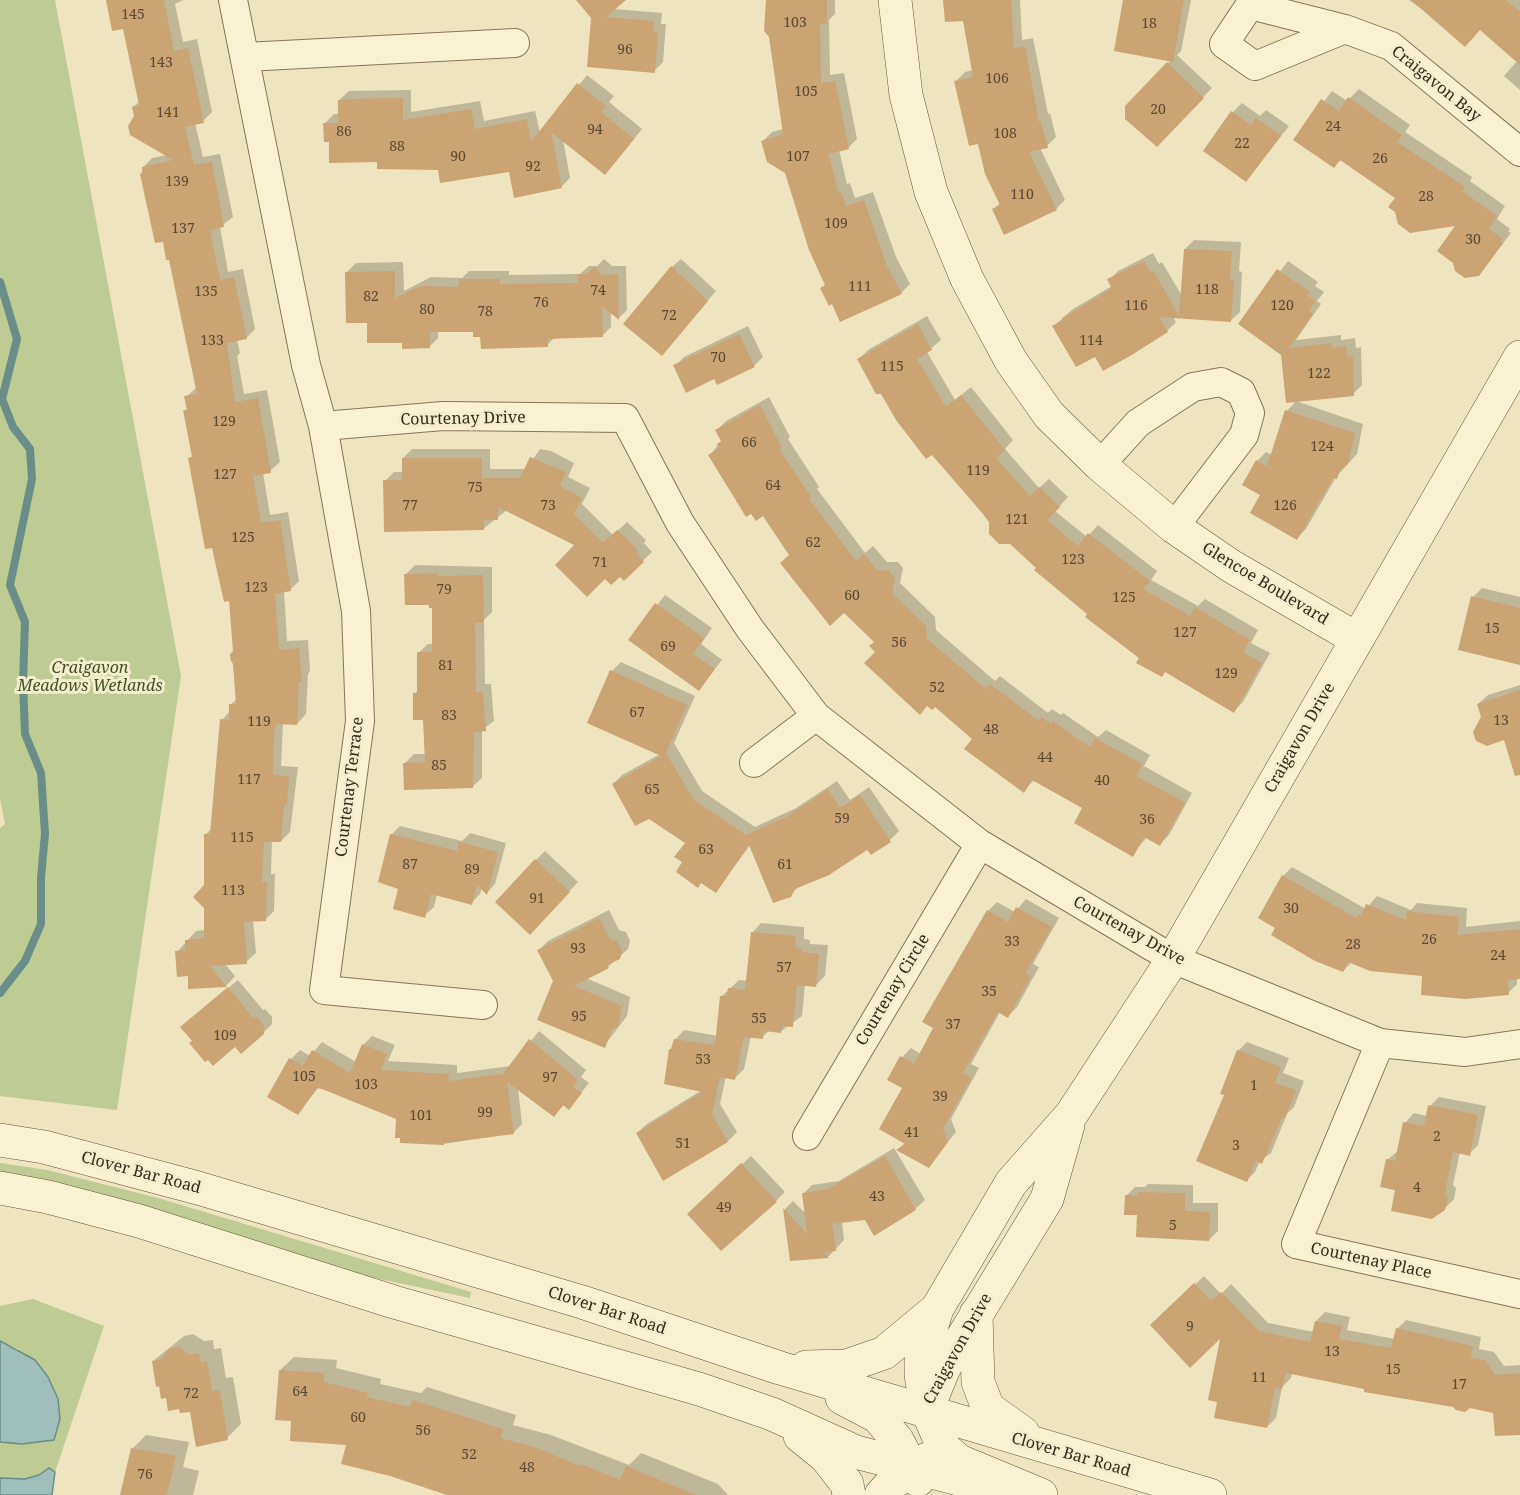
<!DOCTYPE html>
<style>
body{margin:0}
canvas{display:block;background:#eee5be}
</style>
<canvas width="1520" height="1495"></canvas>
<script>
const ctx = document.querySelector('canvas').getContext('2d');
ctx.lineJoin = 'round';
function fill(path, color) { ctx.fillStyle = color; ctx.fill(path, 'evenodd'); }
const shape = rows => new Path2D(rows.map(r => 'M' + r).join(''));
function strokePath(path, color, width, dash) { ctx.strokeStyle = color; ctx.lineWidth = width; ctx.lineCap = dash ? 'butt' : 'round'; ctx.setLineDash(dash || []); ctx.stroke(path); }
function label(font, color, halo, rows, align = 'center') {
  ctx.font = font + ' "Noto Serif",serif'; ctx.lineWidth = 6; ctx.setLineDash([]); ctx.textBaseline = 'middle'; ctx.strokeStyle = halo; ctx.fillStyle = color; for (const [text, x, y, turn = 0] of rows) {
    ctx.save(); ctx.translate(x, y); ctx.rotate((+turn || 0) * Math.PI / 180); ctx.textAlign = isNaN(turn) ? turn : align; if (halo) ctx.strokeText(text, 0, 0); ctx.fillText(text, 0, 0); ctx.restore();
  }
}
fill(shape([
 [0,0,55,0,181,676,117,1110,0,1096,0,828,5,824,0,799],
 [0,1163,47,1170,158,1198,471,1292,470,1298,351,1273,0,1176],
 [33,1299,104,1326,55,1472,49,1469,39,1475,25,1479,0,1478,0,1442,22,1444,18,1349,0,1341,0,1306]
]), '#becb92');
const water = shape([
 [0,1341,35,1360,48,1377,58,1399,60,1419,54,1440,22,1444,0,1442,0,1341],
 [49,1468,55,1472,52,1495,0,1495,0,1478,25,1479,39,1475,49,1468]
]);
fill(water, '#a1bfba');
strokePath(water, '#698d88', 1.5);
fill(shape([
 [107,0,183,0,175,4,183,42,197,39,212,112,203,121,195,123,203,157,220,154,233,217,220,227,228,272,243,269,255,329,246,338,237,340,240,353,237,356,244,394,267,390,280,462,270,471,263,473,270,515,288,512,299,581,290,590,284,591,287,641,308,640,310,671,308,674,306,714,297,724,283,723,281,766,298,767,290,832,281,841,272,840,271,874,275,874,274,911,265,920,253,920,256,953,246,962,225,964,235,976,227,985,190,987,189,974,177,952,196,931,206,930,206,834,212,828,222,720,230,711,231,704,237,699,232,654,235,651,231,599,190,458,193,455,185,411,188,408,186,397,197,387,170,258,141,174,143,167,152,158,167,155,135,116,133,107,139,102,124,27],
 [578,0,624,0,614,9,662,13,661,24,666,24,663,62,654,71],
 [768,0,835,0,835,14,829,20,830,75,844,73,857,139,848,148,839,150,847,184,850,183,855,198,873,192,896,257,910,284,901,293,833,302,787,172,763,141,772,132,783,129],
 [946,0,1020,0,1022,40,1033,38,1048,114,1050,113,1056,137,1047,146,1040,148,1065,200,1056,209,993,210,1000,203,956,81,965,72,973,70,965,20],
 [1126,0,1191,0,1181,51,1177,55,1212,88,1157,145,1127,106,1171,60],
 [1409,0,1520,0,1520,90,1504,76,1517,61,1480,29,1430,15],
 [587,75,614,96,609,102,642,129,614,164,563,139,570,178,561,187,510,170,439,169,378,160,330,140,325,123,334,114,339,114,339,100,349,91,411,90,411,112,480,101,484,121,535,111,540,133],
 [1359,89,1410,125,1405,132,1472,177,1470,181,1505,206,1497,219,1510,229,1508,231,1511,233,1479,275,1458,224,1397,198,1342,159,1334,166,1295,139,1332,91,1347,101],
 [1242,103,1260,116,1266,110,1289,126,1246,180,1233,112],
 [1194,240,1241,242,1239,271,1242,272,1240,312,1230,321,1173,317,1176,322,1167,331,1096,354,1054,326,1073,309,1112,286,1109,280,1118,271,1153,253,1159,264,1162,262,1182,296,1185,249],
 [604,259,612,266,626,266,627,310,619,318,611,312,611,327,602,336,555,337,547,345,482,335,475,330,438,331,438,338,429,347,404,341,368,321,347,272,356,263,403,262,404,291,431,277,462,278,469,271,509,271,509,275,580,274,589,266,597,266],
 [681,259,716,291,662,354,672,267],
 [1288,261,1318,282,1315,286,1324,292,1317,301,1321,304,1296,340,1341,335,1341,340,1355,338,1356,348,1361,347,1362,385,1353,394,1282,354,1240,324],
 [927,316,941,340,927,352,955,400,971,387,1013,440,1005,449,1039,488,1049,479,1068,497,1055,511,1087,537,1098,525,1157,571,1151,580,1198,606,1205,599,1258,630,1251,643,1270,653,1243,702,1234,711,1141,657,1038,568,990,521,859,359,868,350],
 [748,326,763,357,754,366,715,377,675,366,684,357],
 [769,397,790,437,788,439,819,487,817,489,865,553,873,546,887,562,898,562,903,568,900,583,935,617,936,630,995,681,1000,676,1048,713,1052,709,1061,715,1063,713,1098,737,1106,730,1150,755,1144,766,1192,793,1169,835,1160,844,1147,837,1132,855,1084,808,1034,780,1024,791,790,554,764,513,710,455,722,440,717,430,726,421],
 [1296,401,1363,424,1357,454,1336,477,1306,529,1297,538,1262,495,1244,484,1257,461,1266,452,1272,455,1287,411],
 [412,449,490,449,490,469,526,469,540,449,551,451,574,463,568,477,590,488,582,504,613,535,627,522,646,540,644,543,652,552,624,579,576,545,507,510,483,529,385,481,394,472,403,472,403,458],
 [415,565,492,567,492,612,484,620,485,684,491,684,494,721,482,730,482,778,472,787,405,763,414,754,426,754,425,718,415,693,419,690,418,653,428,644,433,644,433,607,406,574],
 [1482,588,1520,597,1520,663,1473,597],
 [665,595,712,628,701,644,722,660,699,689,631,639],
 [621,662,695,696,674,743,702,791,755,827,796,808,837,781,850,800,869,787,899,831,890,840,868,848,800,885,790,895,751,844,716,891,684,862,687,842,613,784,622,775,660,754,612,671],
 [1520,685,1520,746,1483,717,1478,704,1488,695],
 [400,826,462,841,470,833,506,843,495,884,487,893,482,888,480,894,471,903,437,894,434,907,424,916,400,888,391,835],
 [545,851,578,882,539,924,536,860],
 [1292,867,1366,909,1377,896,1411,910,1417,903,1467,908,1466,927,1520,921,1520,977,1517,978,1517,984,1508,993,1352,962,1343,971,1260,917,1283,876],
 [1026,899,1059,918,1033,964,1039,967,1017,1007,1008,1016,1000,1012,971,1064,979,1068,951,1119,956,1132,929,1166,898,1149,905,1143,902,1057,911,1048,921,1054,988,911,997,902,1015,912],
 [609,910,619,930,626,932,630,941,628,949,608,967,586,978,630,997,627,1016,604,1046,555,981,539,950,548,941],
 [761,923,804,927,804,939,810,940,810,944,828,945,825,976,816,985,805,984,802,1016,780,1032,769,1031,762,1037,751,1036,744,1069,735,1078,726,1076,720,1104,737,1132,728,1141,637,1133,647,1124,702,1090,675,1040,684,1030,718,1036,722,996,739,980,748,981,752,933],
 [238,980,263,1010,265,1009,272,1017,272,1024,263,1033,235,1045,194,1041,191,1019],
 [539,1031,586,1070,581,1077,589,1083,569,1108,565,1104,554,1115,518,1088,522,1124,513,1133,444,1144,398,1118,319,1087,298,1113,269,1096,291,1059,300,1050,310,1056,322,1042,356,1062,363,1045,372,1036,395,1045,388,1061,457,1065,457,1073,511,1066],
 [1247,1042,1289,1058,1283,1073,1304,1081,1294,1107,1287,1114,1271,1153,1260,1161,1255,1172,1246,1181,1226,1094,1238,1051],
 [1439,1097,1486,1106,1478,1145,1469,1154,1460,1152,1453,1185,1456,1188,1454,1199,1444,1209,1397,1189,1387,1160,1398,1151,1405,1123,1414,1113,1427,1116,1430,1106],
 [894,1148,925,1200,915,1209,842,1222,844,1240,829,1256,791,1259,785,1209,793,1201,806,1214,803,1194,812,1185,839,1181],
 [751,1156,785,1192,776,1201,689,1214],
 [1148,1184,1193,1185,1193,1203,1218,1203,1218,1231,1209,1240,1138,1214,1126,1196,1135,1187,1145,1187],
 [1204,1276,1221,1294,1231,1284,1268,1323,1314,1332,1316,1321,1325,1312,1350,1317,1347,1330,1395,1339,1397,1329,1406,1320,1481,1337,1479,1349,1494,1352,1504,1366,1520,1365,1520,1433,1495,1412,1292,1373,1291,1378,1282,1387,1276,1418,1267,1427,1223,1335,1152,1325],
 [193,1334,204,1341,213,1340,214,1349,221,1348,226,1378,233,1377,241,1424,227,1438,191,1410,180,1407,167,1396,153,1361,184,1336],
 [294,1357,337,1360,336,1368,381,1379,380,1384,421,1393,427,1387,516,1415,513,1425,551,1435,629,1465,641,1453,718,1484,728,1495,458,1495,293,1420,280,1370],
 [146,1435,189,1442,183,1467,199,1471,193,1495,121,1495,132,1449]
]), '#0003');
strokePath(shape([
 [0,282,17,339,2,399,13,427,30,449,32,479,10,585,25,622,23,682,25,734,41,773,45,834,41,877,41,924,25,961,0,993]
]), '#698d88', 8);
fill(shape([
 [106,0,164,0,174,51,188,48,204,123,185,127,194,165,212,162,224,227,210,230,220,280,234,277,247,339,227,343,235,402,258,398,271,473,253,476,261,523,280,520,291,591,275,594,279,650,299,648,302,682,299,682,297,725,277,724,274,731,273,775,289,776,287,805,284,805,281,842,264,842,262,882,267,882,266,921,244,922,247,964,210,966,227,987,188,989,188,976,177,977,175,951,185,950,185,940,204,938,204,908,193,897,204,885,204,834,210,834,220,719,229,720,229,704,236,704,233,664,231,661,230,654,233,651,229,601,224,602,212,548,205,549,188,458,192,457,183,410,187,410,184,396,197,394,169,260,166,260,163,242,155,243,140,174,143,173,142,167,173,160,130,135,128,126,134,116,132,107,139,105,123,29,112,31],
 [576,0,626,0,606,17,654,21,653,32,658,33,655,73,587,67,591,18],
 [766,0,827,0,827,24,820,24,821,83,835,81,849,149,829,154,838,192,841,191,846,206,864,200,887,266,902,294,840,322,832,304,829,306,820,288,825,285,809,250,785,173,767,162,761,141,783,134,769,37,764,31],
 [943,0,1011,0,1014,48,1025,46,1039,122,1041,122,1048,148,1029,152,1057,210,1004,235,992,209,1000,205,985,174,978,144,969,146,954,81,973,77,963,21,945,22],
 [1123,0,1184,0,1173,62,1114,51],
 [1411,0,1506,0,1520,12,1520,65,1480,30,1465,47],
 [1167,62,1204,98,1157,147,1125,119,1125,106],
 [577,83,606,106,601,112,634,139,605,175,551,132,562,188,514,198,509,172,440,183,438,170,377,169,377,162,329,163,329,142,324,142,323,123,338,123,338,100,377,98,403,98,403,120,471,109,475,129,527,119,531,142],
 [1348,97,1402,135,1397,142,1465,187,1462,191,1497,216,1489,229,1503,239,1500,241,1503,243,1479,276,1465,278,1455,271,1453,263,1437,251,1455,226,1410,233,1398,224,1395,212,1388,207,1395,198,1340,160,1334,168,1293,140,1321,99,1339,111],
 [1231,111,1251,125,1256,118,1281,136,1246,182,1203,151],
 [1184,249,1232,251,1230,280,1234,280,1231,322,1159,317,1168,332,1130,356,1103,371,1095,357,1076,367,1052,326,1063,320,1062,318,1106,292,1111,287,1107,279,1144,261,1150,272,1153,270,1179,316],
 [671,266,708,301,662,356,623,324],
 [594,267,602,275,618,274,619,320,602,306,603,337,548,339,548,347,481,349,480,337,473,337,473,332,430,332,430,348,402,349,402,343,367,343,367,323,346,323,345,272,395,271,395,298,421,286,459,287,459,279,500,279,500,284,578,283,578,274,586,274],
 [1277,269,1310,292,1307,295,1316,301,1309,310,1313,314,1289,348,1332,343,1333,348,1346,346,1347,357,1353,356,1354,396,1286,403,1281,355,1238,324],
 [918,324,932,350,917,359,946,407,961,395,1005,450,996,458,1030,496,1039,487,1060,507,1047,520,1078,546,1088,533,1150,581,1143,589,1190,616,1195,607,1250,640,1243,652,1262,663,1234,713,1165,672,1162,677,1136,663,1139,658,1085,617,1087,614,1034,570,1036,568,1010,544,999,544,989,534,989,522,983,514,932,455,926,459,896,420,881,394,876,394,857,359],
 [739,334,755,367,717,385,714,379,686,393,673,365],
 [760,405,782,448,779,449,811,497,809,499,856,561,864,554,877,570,889,571,895,578,892,593,926,626,927,639,986,689,990,684,1039,721,1041,717,1051,724,1053,721,1090,747,1095,738,1142,764,1136,776,1185,803,1160,846,1144,837,1133,857,1074,823,1082,808,1032,780,1024,793,964,749,972,739,935,707,932,710,927,706,920,715,864,663,875,652,869,646,874,642,844,613,830,626,780,563,789,555,763,516,756,521,751,514,746,517,708,455,719,448,717,444,721,441,715,430],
 [1285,410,1355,433,1348,464,1340,470,1337,479,1333,478,1297,540,1250,513,1260,495,1242,485,1256,460,1267,466],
 [530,457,566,472,560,486,582,498,574,514,603,543,617,530,638,550,636,552,644,562,624,581,620,577,611,585,605,579,587,597,555,565,574,545,498,507,498,520,484,520,484,530,384,532,383,480,402,480,402,458,482,458,482,478,520,478],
 [437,573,437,576,483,575,484,623,475,623,476,692,483,692,486,731,474,732,473,788,404,790,403,763,425,762,423,720,413,720,413,693,417,693,417,652,432,652,432,608,429,608,429,605,405,605,404,574],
 [1471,596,1520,608,1520,665,1458,650],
 [655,603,704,638,693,654,715,669,699,691,628,640],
 [610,670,687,705,666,753,694,800,746,835,786,817,828,789,840,808,860,795,891,842,871,855,867,850,829,875,795,889,791,897,773,903,749,845,716,893,701,883,698,888,676,872,682,862,674,857,685,843,649,819,635,826,612,784,661,756,587,723],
 [1520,690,1520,775,1515,776,1504,740,1487,746,1476,741,1473,732,1481,717,1477,704],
 [390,834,457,851,459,842,498,852,487,895,477,885,472,905,431,894,425,918,393,909,398,889,378,882],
 [535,859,570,892,530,935,495,902],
 [1282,875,1356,918,1358,915,1361,916,1366,904,1406,920,1407,911,1459,917,1457,935,1520,929,1520,979,1508,980,1509,995,1465,999,1421,995,1422,976,1370,971,1348,962,1343,972,1315,961,1271,935,1275,928,1258,918],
 [1016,907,1052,927,1025,973,1031,976,1008,1018,998,1012,963,1073,971,1078,943,1129,948,1142,929,1168,896,1150,905,1144,879,1129,902,1088,887,1080,900,1056,914,1064,933,1028,922,1022,987,910,1008,922],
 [599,918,610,939,617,941,622,951,620,959,607,965,609,968,574,986,622,1006,618,1027,612,1029,605,1048,537,1020,553,981,537,950],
 [751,932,796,936,795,947,802,948,802,952,819,954,816,987,797,985,793,1027,782,1026,781,1033,764,1031,763,1039,744,1037,735,1080,720,1077,712,1114,728,1142,663,1181,636,1133,702,1092,664,1084,669,1049,671,1049,674,1039,715,1045,720,996,727,996,728,988,745,990],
 [228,987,253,1018,256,1016,264,1026,264,1034,241,1054,235,1047,213,1066,208,1060,205,1062,189,1043,192,1041,180,1027],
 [529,1039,578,1080,573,1087,582,1093,569,1110,563,1105,554,1117,507,1082,514,1134,444,1143,444,1145,400,1143,400,1138,395,1138,396,1119,322,1089,317,1088,298,1115,267,1097,289,1058,303,1066,312,1050,350,1073,362,1044,387,1054,381,1070,449,1074,448,1081,503,1074],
 [1237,1050,1281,1067,1275,1083,1296,1090,1285,1118,1282,1117,1262,1164,1256,1161,1247,1182,1196,1161,1224,1095,1220,1094],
 [1428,1105,1478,1115,1470,1156,1453,1152,1445,1194,1448,1198,1445,1210,1432,1219,1391,1211,1395,1190,1380,1187,1386,1159,1395,1161,1403,1122,1424,1126],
 [885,1156,916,1210,874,1236,865,1220,832,1224,836,1251,824,1252,829,1258,790,1261,783,1208,807,1234,802,1193,828,1189],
 [741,1163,777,1202,721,1251,687,1214],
 [1137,1192,1185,1193,1185,1211,1210,1212,1209,1241,1136,1237,1137,1215,1124,1215,1125,1195,1137,1196],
 [1194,1283,1211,1301,1221,1292,1259,1331,1310,1342,1315,1321,1342,1326,1339,1339,1391,1348,1396,1328,1473,1346,1471,1358,1485,1360,1495,1375,1520,1373,1520,1435,1495,1436,1493,1413,1470,1408,1465,1412,1456,1410,1453,1407,1364,1392,1364,1389,1286,1373,1282,1389,1275,1388,1267,1428,1214,1418,1217,1402,1208,1400,1220,1339,1190,1368,1150,1325],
 [179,1347,190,1355,199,1353,201,1362,207,1361,212,1391,220,1390,228,1440,196,1447,190,1412,180,1413,179,1409,168,1411,166,1398,161,1399,159,1386,156,1387,152,1361,162,1359,169,1349],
 [279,1370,324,1373,324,1382,368,1393,367,1397,410,1407,413,1400,503,1429,501,1438,537,1448,580,1466,581,1464,620,1480,626,1466,696,1495,447,1495,390,1476,341,1464,346,1445,290,1441,291,1421,275,1420],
 [131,1448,176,1456,167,1495,120,1495]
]), '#cca373');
const street = shape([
 [233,0,306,365,323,426,356,611,360,721,324,990,483,1005],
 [1345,29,1255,66,1224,44,1250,5,1345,29,1391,46,1520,152],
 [245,57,515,43],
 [323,426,443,416,625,418,680,523,750,629,816,716,980,844,1173,959,1380,1043,1465,1052,1520,1044],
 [1100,465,1138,423,1193,387,1221,382,1241,392,1250,413,1244,435,1174,527],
 [754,763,816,716],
 [1380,1043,1296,1244,1520,1294],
 [807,1136,980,844]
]);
const secondary = shape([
 [895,0,906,95,931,192,967,279,1011,361,1049,415,1100,465,1174,527,1231,566,1357,639],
 [0,1140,44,1147,198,1188,582,1302,780,1368,1210,1495],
 [0,1188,48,1197,139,1221,394,1302,699,1389,772,1414,856,1452,985,1486],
 [976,1314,978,1382,988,1408,1023,1433],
 [806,1367,846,1366,884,1353,937,1309],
 [842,1398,878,1417,897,1440,918,1480],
 [928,1407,944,1368,1047,1199,1068,1125],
 [800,1436,826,1457,847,1484,849,1495],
 [881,1495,891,1484,927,1459],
 [1041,1495,959,1461,943,1447,927,1410,921,1375,921,1361,937,1309,1011,1183,1071,1115,1173,959,1520,357]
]);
strokePath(street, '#867557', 30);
strokePath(secondary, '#67563a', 34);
strokePath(street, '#f9f2d1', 28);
strokePath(secondary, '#f9f2d1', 33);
label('14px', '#5b4931', null, [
 ["145",133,15],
 ["103",795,23],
 ["18",1149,24],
 ["96",625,50],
 ["143",161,63],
 ["106",997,79],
 ["105",806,92],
 ["20",1158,110],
 ["141",168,113],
 ["24",1333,127],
 ["94",595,130],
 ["86",344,132],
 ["108",1005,134],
 ["22",1242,144],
 ["88",397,147],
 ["90",458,157],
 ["107",798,157],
 ["26",1380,159],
 ["92",533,167],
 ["139",177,182],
 ["110",1022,195],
 ["28",1426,197],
 ["109",836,224],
 ["137",183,229],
 ["30",1473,240],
 ["111",860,287],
 ["118",1207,290],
 ["74",598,291],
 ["135",206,292],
 ["82",371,297],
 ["76",541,303],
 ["116",1136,306],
 ["120",1282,306],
 ["80",427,310],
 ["78",485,312],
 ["72",669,316],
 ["133",212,341],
 ["114",1091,341],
 ["70",718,358],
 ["115",892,367],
 ["122",1319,374],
 ["129",224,422],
 ["66",749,443],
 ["124",1322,447],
 ["119",978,471],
 ["127",225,475],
 ["64",773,486],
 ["75",475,488],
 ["77",410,506],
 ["73",548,506],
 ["126",1285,506],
 ["121",1017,520],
 ["125",243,538],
 ["62",813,543],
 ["123",1073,560],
 ["71",600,563],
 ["123",256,588],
 ["79",444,590],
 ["60",852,596],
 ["125",1124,598],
 ["15",1492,629],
 ["127",1185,633],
 ["56",899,643],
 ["69",668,647],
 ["81",446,666],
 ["129",1226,674],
 ["52",937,688],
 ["67",637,713],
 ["83",449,716],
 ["13",1501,721],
 ["119",259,722],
 ["48",991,730],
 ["44",1045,758],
 ["85",439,766],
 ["117",249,780],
 ["40",1102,781],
 ["65",652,790],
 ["59",842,819],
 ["36",1147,820],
 ["115",242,838],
 ["63",706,850],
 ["87",410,865],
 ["61",785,865],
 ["89",472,870],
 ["113",233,891],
 ["91",537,899],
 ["30",1291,909],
 ["26",1429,940],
 ["33",1012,942],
 ["28",1353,945],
 ["93",578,949],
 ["24",1498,956],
 ["57",784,968],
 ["35",989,992],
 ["95",579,1017],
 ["55",759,1019],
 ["37",953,1025],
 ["109",225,1036],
 ["53",703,1060],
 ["105",304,1077],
 ["97",550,1078],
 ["103",366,1085],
 ["1",1254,1086],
 ["39",940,1097],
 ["99",485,1113],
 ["101",421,1116],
 ["41",912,1133],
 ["2",1437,1137],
 ["51",683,1144],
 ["3",1236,1146],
 ["4",1417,1188],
 ["43",877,1197],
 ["49",724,1208],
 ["5",1173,1226],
 ["9",1190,1327],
 ["13",1332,1352],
 ["15",1393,1370],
 ["11",1259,1378],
 ["17",1459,1385],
 ["64",300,1392],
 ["72",191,1394],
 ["60",358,1418],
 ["56",423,1431],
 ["52",469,1455],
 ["48",527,1468],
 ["76",145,1475]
]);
label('16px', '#352b1b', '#f5eecd', [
 ["Craigavon Bay",1436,84,39],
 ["Courtenay Drive",463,419,-1],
 ["Glencoe Boulevard",1265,584,31],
 ["Craigavon Drive",1300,738,-60],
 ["Courtenay Terrace",350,787,-83],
 ["Courtenay Drive",1129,931,29],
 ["Courtenay Circle",893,990,-59],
 ["Clover Bar Road",141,1173,15],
 ["Courtenay Place",1371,1261,12],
 ["Clover Bar Road",607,1311,18],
 ["Craigavon Drive",958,1349,-61],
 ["Clover Bar Road",1071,1455,16]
]);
label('italic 16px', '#405222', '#f5eecd', [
 ["Craigavon",90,668],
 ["Meadows Wetlands",90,686]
]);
</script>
